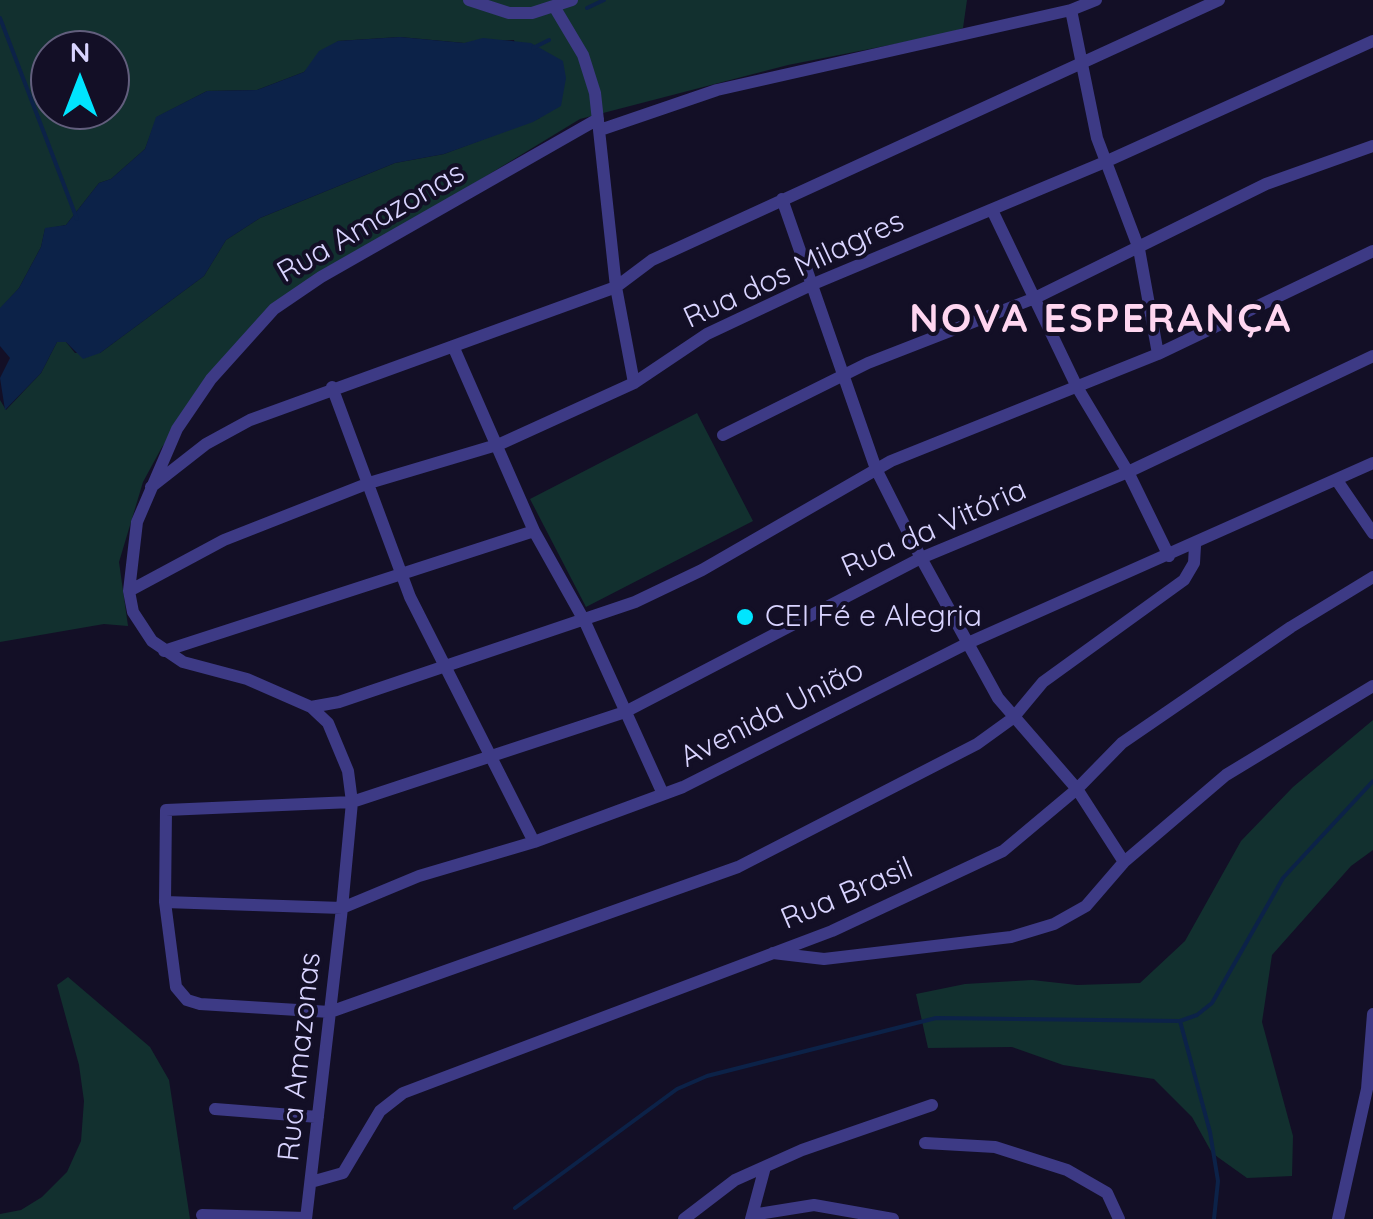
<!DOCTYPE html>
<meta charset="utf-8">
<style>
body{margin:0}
#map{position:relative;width:1373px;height:1219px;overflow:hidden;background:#130f26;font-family:Quicksand,sans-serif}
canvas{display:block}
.north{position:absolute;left:30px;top:30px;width:100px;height:100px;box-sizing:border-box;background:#130f26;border:2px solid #625e7d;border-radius:50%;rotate:0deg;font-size:28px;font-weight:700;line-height:40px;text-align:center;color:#d9d4ff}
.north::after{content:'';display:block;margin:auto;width:35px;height:45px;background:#00e5ff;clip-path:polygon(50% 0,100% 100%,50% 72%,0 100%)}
</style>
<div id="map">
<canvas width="1373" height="1219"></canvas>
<div class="north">N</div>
</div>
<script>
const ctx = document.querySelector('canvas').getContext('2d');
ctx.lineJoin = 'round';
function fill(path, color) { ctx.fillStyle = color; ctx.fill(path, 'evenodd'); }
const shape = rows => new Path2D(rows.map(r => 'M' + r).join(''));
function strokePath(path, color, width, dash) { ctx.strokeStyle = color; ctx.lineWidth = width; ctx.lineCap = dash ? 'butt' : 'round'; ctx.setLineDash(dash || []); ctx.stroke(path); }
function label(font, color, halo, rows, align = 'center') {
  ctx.font = font + ' Quicksand,sans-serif'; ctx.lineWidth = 8; ctx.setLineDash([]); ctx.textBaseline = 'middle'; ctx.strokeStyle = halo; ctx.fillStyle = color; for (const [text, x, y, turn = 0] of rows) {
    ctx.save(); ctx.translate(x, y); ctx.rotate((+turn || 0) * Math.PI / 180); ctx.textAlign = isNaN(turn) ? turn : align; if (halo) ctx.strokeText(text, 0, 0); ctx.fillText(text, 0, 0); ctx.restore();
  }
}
fill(shape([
 [0,0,967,0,963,28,946,34,788,65,580,119,282,300,162,447,143,482,119,562,128,626,104,624,0,642,0,400,6,410,41,373,57,342,66,342,75,353,100,353,204,276,226,240,260,218,395,163,444,154,540,118,514,40,464,43,400,37,338,41,304,72,257,90,207,91,157,117,145,149,111,179,99,183,66,225,45,229,41,247,19,288,0,309],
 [50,50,110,50,110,110,50,110],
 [697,413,753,521,586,607,530,499],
 [1373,720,1373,850,1351,866,1272,955,1262,1022,1293,1136,1292,1176,1247,1178,1212,1153,1192,1117,1154,1079,1063,1065,1012,1047,928,1048,916,994,965,984,1032,980,1077,985,1140,983,1185,941,1241,841,1293,787],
 [68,977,150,1047,169,1080,190,1219,0,1219,0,1214,21,1210,42,1197,67,1172,81,1141,84,1101,79,1065,57,985]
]), '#12302f');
fill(shape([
 [400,37,464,43,483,38,531,43,563,61,566,78,561,106,533,122,444,154,395,163,260,218,226,240,204,276,100,353,83,359,66,342,57,342,41,373,5,410,0,378,10,358,0,346,0,308,19,288,41,247,45,228,66,225,99,183,111,179,145,149,156,117,207,91,257,90,304,72,319,51,338,41]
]), '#0c2248');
strokePath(shape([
 [587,8,604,0],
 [0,18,77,219],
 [533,48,549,40],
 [1180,1021,1210,1132,1218,1181,1214,1219],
 [515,1208,677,1089,707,1076,936,1018,1180,1021,1197,1015,1212,1003,1283,878,1373,781]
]), '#0c2248', 4);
strokePath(shape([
 [469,0,509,13,532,13,572,0],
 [555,8,583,55,595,93,616,287,634,383],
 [1071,10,1097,138,1139,249,1158,354],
 [600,130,717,90,1071,10,1096,0],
 [782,199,876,469,921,558,998,698,1077,789,1124,862],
 [992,210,1077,387,1128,472,1169,556],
 [453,346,534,531,585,622,663,794],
 [332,387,410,597,534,842],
 [723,435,868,363,1035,298,1266,184,1373,146],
 [1338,482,1373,533],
 [151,487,206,444,250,420,616,287,652,260,1219,0],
 [1195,546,1194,563,1184,580,1043,682,1013,718,977,744,738,867,330,1012,200,1004,187,1000,176,987,165,902,166,810,352,802,625,712,921,558,1128,472,1373,356],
 [129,591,224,540,369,483,500,444,634,383,707,334,811,285,1105,162,1373,41],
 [164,651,534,531],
 [311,707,339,702,635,602,702,570,891,461,1158,354,1373,251],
 [165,902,342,908,419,876,534,842,683,787,968,643,1373,463],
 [773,953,824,959,1011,937,1054,924,1086,906,1124,862,1226,775,1373,686],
 [215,1109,318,1117],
 [925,1143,995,1147,1067,1170,1107,1193,1119,1219],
 [311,1182,343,1173,380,1111,403,1093,832,931,1003,851,1077,789,1122,743,1291,627,1373,577],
 [202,1215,306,1218],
 [752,1215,814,1205,893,1219],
 [306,1219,342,908,352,802,348,771,328,723,311,707,247,679,183,662,152,641,133,612,129,591,137,522,177,429,211,379,274,309,321,277,598,119],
 [684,1219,735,1180,802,1150,932,1105],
 [751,1219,765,1167],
 [1338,1219,1367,1089,1373,1014]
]), '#3d3a85', 12);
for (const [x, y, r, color] of [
 [745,617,10,"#00e5ff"]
]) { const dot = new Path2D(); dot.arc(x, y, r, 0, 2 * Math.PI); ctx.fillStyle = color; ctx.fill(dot); strokePath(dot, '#130f26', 4); }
label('30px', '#d9d4ff', '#130f26', [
 ["Rua Amazonas",371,223,-30],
 ["Rua dos Milagres",794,270,-25],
 ["Rua da Vitória",934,529,-24],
 ["Avenida União",772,714,-27],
 ["Rua Brasil",847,894,-23],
 ["Rua Amazonas",300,1057,-84]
]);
label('30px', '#d9d4ff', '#130f26', [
 ["CEI Fé e Alegria",765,617]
], 'left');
ctx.letterSpacing = '2.5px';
label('bold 40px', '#ffd6f0', '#130f26', [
 ["NOVA ESPERANÇA",1101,320]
]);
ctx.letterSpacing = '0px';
</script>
